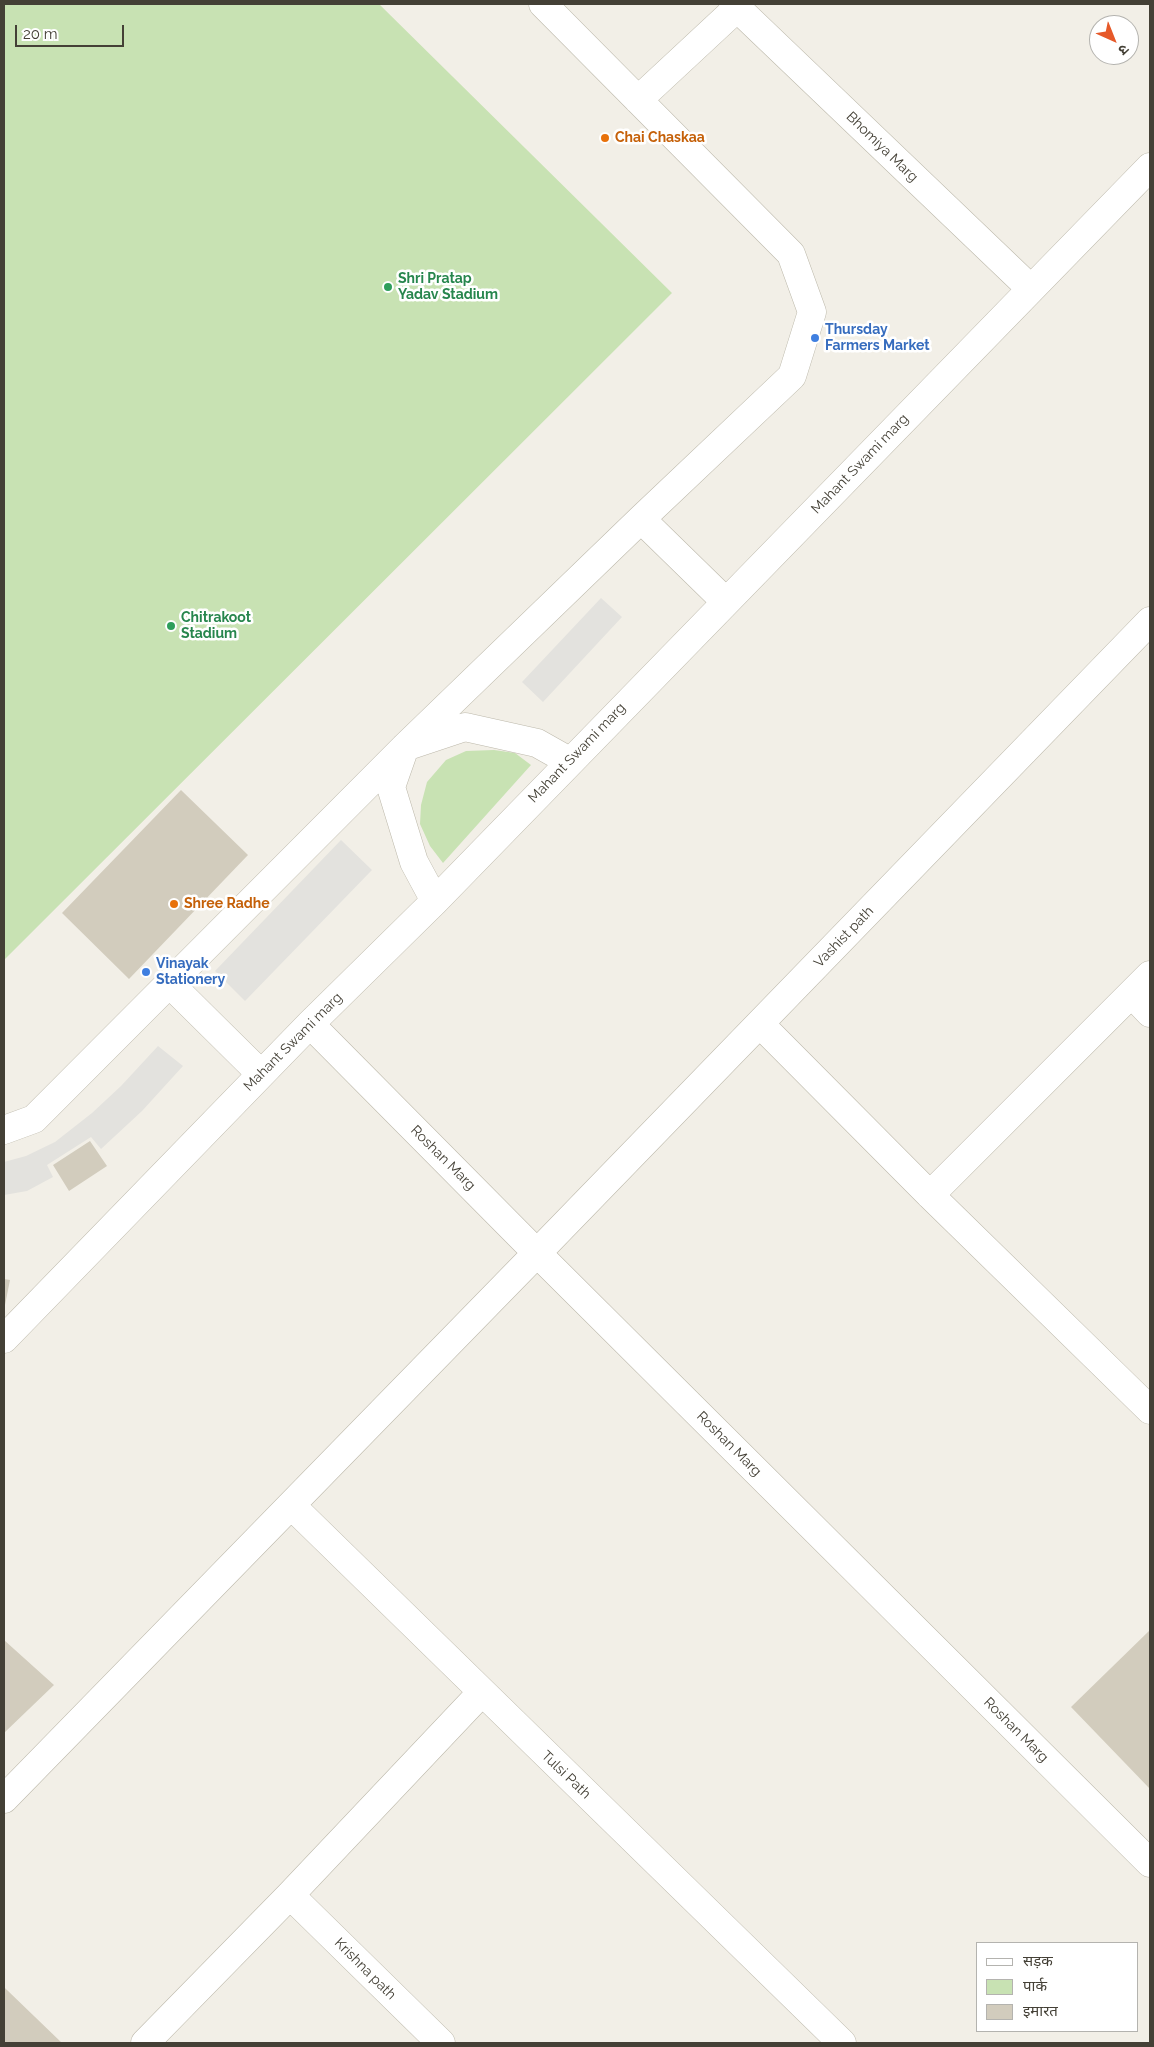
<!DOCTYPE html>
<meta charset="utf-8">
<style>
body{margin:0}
#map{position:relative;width:1154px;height:2047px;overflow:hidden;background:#f2efe7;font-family:Raleway,"Noto Sans Devanagari",sans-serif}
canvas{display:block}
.frame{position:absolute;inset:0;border:5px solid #444036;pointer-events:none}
.legend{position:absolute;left:976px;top:1942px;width:162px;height:90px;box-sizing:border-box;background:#fff;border:1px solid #b4b3af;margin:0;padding:6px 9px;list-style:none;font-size:15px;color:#444036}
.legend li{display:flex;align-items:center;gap:10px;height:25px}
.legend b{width:25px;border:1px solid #b4b3af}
.north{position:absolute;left:1089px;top:15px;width:50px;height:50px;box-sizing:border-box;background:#fff;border:1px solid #b4b3af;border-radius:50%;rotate:136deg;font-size:14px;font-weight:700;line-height:20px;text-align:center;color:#444036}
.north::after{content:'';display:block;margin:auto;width:18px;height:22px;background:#e65929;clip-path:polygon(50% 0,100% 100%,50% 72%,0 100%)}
.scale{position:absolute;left:15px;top:25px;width:109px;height:22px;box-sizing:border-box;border:2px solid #444036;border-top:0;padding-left:6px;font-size:15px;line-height:18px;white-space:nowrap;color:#444036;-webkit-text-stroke:4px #fff;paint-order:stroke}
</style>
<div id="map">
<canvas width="1154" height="2047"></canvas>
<div class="frame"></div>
<ul class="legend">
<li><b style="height:6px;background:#fff"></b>सड़क</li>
<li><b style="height:14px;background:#c8e2b3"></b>पार्क</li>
<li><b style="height:14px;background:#d2ccbd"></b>इमारत</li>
</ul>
<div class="north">उ</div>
<div class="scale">20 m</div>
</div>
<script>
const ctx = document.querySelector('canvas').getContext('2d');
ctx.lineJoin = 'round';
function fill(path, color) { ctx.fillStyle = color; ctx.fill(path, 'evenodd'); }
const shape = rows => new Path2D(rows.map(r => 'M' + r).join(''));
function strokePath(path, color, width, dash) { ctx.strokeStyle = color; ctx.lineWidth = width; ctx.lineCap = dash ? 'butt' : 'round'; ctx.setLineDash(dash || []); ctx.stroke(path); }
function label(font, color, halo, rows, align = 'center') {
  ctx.font = font + ' Raleway,sans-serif'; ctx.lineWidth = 5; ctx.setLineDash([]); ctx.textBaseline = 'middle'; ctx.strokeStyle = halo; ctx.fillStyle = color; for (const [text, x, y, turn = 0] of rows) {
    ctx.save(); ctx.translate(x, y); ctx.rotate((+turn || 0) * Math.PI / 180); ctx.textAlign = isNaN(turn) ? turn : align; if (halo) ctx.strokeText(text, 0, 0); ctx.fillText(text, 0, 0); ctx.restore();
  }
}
fill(shape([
 [4,4,379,4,672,293,4,960],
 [494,750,515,753,531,765,443,863,430,846,420,824,421,805,427,782,446,760,466,751]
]), '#c8e2b3');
fill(shape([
 [601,598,622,617,543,702,522,682],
 [341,840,372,870,245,1001,215,971],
 [158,1046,183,1066,142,1111,101,1149,91,1137,47,1165,53,1177,27,1191,4,1195,4,1162,26,1156,55,1142,92,1113,121,1086]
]), '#e3e2de');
fill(shape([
 [181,790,248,855,129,979,62,913],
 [90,1141,107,1166,69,1191,53,1165],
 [4,1279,10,1280,5,1305,4,1305],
 [1150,1630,1150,1789,1071,1707],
 [4,1640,54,1685,4,1733],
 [4,1987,7,1990,62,2043,4,2043]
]), '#d2ccbd');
const minor = shape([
 [733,4,1031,289],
 [638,100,737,8],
 [641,519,725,601],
 [435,901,414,862,391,787,405,747,465,727,537,743,569,761],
 [170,984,261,1074],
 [1132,994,1150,1013],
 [310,1024,537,1253,1150,1863],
 [760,1024,930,1195,1150,1410],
 [4,1130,34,1119,405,747,641,519,792,376,812,312,791,254,543,4],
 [930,1195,1150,975],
 [4,1339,310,1024,435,901,1150,167],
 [292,1506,842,2043],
 [4,1799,537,1253,1150,621],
 [290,1895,441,2043],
 [145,2043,290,1895,482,1692]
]);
strokePath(minor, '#bcb8aa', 29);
strokePath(minor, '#fff', 28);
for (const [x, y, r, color] of [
 [605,138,5,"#e8710a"],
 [388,287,5,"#2e9e5b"],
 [815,338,5,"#3f7fe0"],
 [171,626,5,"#2e9e5b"],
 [174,904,5,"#e8710a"],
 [146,972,5,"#3f7fe0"]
]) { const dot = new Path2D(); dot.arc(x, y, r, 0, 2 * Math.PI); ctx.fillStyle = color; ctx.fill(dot); strokePath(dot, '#fff', 2); }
label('bold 14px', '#c56008', '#fff', [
 ["Chai Chaskaa",615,138],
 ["Shree Radhe",184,904]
], 'left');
label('14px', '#444036', '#fff', [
 ["Bhomiya Marg",882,147,44],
 ["Mahant Swami marg",860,464,-46],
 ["Mahant Swami marg",577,753,-46],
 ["Vashist path",844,937,-46],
 ["Mahant Swami marg",293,1042,-45],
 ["Roshan Marg",443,1158,45],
 ["Roshan Marg",729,1444,45],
 ["Roshan Marg",1016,1730,45],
 ["Tulsi Path",566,1775,44],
 ["Krishna path",365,1969,45]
]);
label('bold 14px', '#27864d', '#fff', [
 ["Shri Pratap",398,279],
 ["Yadav Stadium",398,295],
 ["Chitrakoot",181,618],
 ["Stadium",181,634]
], 'left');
label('bold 14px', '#366cbe', '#fff', [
 ["Thursday",825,330],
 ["Farmers Market",825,346],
 ["Vinayak",156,964],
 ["Stationery",156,980]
], 'left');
</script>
